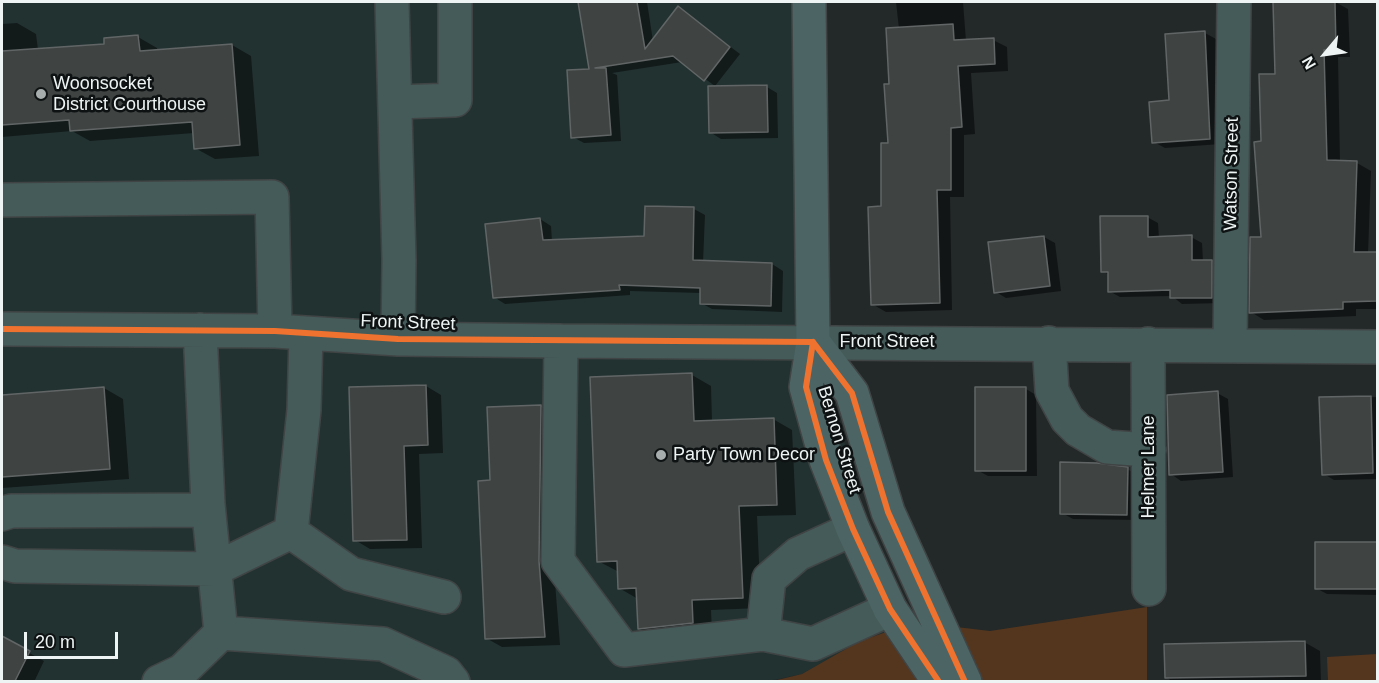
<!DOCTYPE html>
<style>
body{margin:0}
#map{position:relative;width:1379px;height:683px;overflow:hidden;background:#232828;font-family:Arial,sans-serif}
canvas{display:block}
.frame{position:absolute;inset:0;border:3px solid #eef4f4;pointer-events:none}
.north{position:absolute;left:1295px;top:24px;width:60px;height:60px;-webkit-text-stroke:4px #0e1212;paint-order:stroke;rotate:241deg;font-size:16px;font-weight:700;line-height:24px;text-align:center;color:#eef4f4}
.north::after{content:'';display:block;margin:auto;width:21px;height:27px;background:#eef4f4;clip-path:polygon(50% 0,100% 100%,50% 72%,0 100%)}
.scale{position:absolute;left:24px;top:632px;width:94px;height:27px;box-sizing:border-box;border:3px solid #eef4f4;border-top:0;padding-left:8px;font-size:18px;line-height:21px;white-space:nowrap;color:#eef4f4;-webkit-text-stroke:4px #0e1212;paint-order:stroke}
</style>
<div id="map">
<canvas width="1379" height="683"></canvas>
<div class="frame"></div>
<div class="north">N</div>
<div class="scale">20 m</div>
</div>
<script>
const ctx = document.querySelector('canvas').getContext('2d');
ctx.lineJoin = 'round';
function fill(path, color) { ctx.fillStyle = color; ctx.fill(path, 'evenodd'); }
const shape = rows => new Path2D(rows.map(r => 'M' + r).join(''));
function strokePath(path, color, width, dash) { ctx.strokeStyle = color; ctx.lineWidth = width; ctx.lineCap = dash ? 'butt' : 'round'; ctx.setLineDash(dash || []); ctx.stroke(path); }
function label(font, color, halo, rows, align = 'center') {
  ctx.font = font + ' Arial,sans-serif'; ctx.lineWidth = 5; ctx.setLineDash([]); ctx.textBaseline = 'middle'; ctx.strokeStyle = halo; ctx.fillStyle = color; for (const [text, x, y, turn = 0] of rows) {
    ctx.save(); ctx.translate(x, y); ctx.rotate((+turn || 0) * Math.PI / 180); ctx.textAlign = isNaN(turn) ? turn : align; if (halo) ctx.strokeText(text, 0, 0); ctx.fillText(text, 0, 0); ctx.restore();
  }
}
fill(shape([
 [2,2,821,2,822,363,867,523,914,622,858,642,802,674,769,681,2,681]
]), '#223231');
fill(shape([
 [1147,607,1147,681,769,682,802,674,858,642,914,622,990,631],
 [1377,654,1377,681,1328,681,1327,657]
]), '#54361e');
fill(shape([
 [580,2,647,2,653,41,679,8,740,54,715,86,682,62,612,73,617,75,621,141,584,143,573,137,591,70],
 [896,2,963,2,966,41,993,40,1007,47,1008,71,971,73,975,134,964,135,964,197,950,197,952,310,886,312,872,304,890,145,891,85,899,29],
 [1335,2,1348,9,1350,57,1338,57,1340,162,1357,163,1371,171,1368,254,1378,254,1378,309,1356,309,1356,316,1264,320,1251,312,1262,238,1262,143,1276,75,1274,3],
 [17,23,36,34,38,50,106,45,138,37,157,48,157,51,232,45,251,56,259,156,215,159,195,148,194,133,90,141,72,131,2,137,2,24],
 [1205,33,1216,39,1221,144,1165,148,1154,142,1170,102],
 [767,87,777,93,778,138,721,139,710,132],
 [694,209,705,215,703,262,772,264,783,271,782,312,712,309,701,303,701,293,630,291,630,295,505,304,494,297,540,219,551,226,552,241,645,237],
 [1147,217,1158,223,1159,238,1191,237,1202,243,1203,262,1212,262,1223,268,1222,303,1182,304,1172,296,1120,297,1109,291,1109,275,1103,271],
 [1044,237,1055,243,1061,291,1006,298,996,292],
 [692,375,711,386,712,421,773,419,792,430,796,515,757,516,761,608,711,610,712,634,659,640,640,629,638,599,619,588,619,572,598,561],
 [426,386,441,395,443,453,419,454,422,548,370,549,355,540],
 [104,388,123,399,129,479,2,488,2,396],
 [1026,389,1036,395,1037,476,988,476,977,470],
 [1217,393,1228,399,1233,477,1181,481,1171,474],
 [1378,397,1378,479,1334,480,1324,474,1321,399],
 [541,407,556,416,554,570,560,645,502,647,486,638,492,482,488,409],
 [1127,469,1138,475,1138,520,1073,519,1062,513],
 [1316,543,1378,543,1378,595,1327,594,1316,588],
 [2,638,44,661,34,682,2,682],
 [1304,642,1320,651,1321,682,1173,682,1166,677]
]), '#0007');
const building = shape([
 [578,2,637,2,645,49,678,6,730,47,704,81,673,56,595,68,606,68,611,135,571,138,567,70,589,69,578,2],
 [1273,2,1335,2,1336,50,1324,50,1327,160,1357,161,1354,252,1377,252,1377,301,1343,302,1343,309,1249,313,1250,237,1261,237,1254,142,1261,141,1259,74,1275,74,1273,2],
 [953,24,954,40,994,38,995,64,958,66,962,127,951,128,951,190,937,190,940,303,871,305,868,207,881,206,881,143,888,143,884,84,889,84,886,28,953,24],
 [1205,31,1210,139,1152,143,1149,102,1169,100,1165,34,1205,31],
 [138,35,140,51,232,44,240,145,194,149,192,122,70,131,69,120,2,125,2,51,104,44,104,38,138,35],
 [767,85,768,132,709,133,708,86,767,85],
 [645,206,694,207,693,260,772,263,771,306,700,304,700,288,619,285,620,290,493,298,485,224,540,218,543,240,644,236,645,206],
 [1100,216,1148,216,1148,237,1192,235,1192,260,1212,260,1212,298,1170,298,1170,290,1108,292,1108,272,1101,272,1100,216],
 [1044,236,1050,286,994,293,988,242,1044,236],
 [692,373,694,421,774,418,777,505,739,506,743,598,692,600,693,623,638,629,636,588,618,589,617,561,597,562,590,377,692,373],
 [426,385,428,445,404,446,407,540,353,541,349,387,426,385],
 [104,387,110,469,2,477,2,395,104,387],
 [975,387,1026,387,1026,471,975,471,975,387],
 [1218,391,1223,472,1169,475,1167,395,1218,391],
 [1371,396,1373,473,1322,475,1319,397,1371,396],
 [541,405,539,561,545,637,485,639,478,481,490,480,487,407,541,405],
 [1060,462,1097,463,1128,467,1127,515,1060,514,1060,462],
 [1315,542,1377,542,1377,589,1315,589,1315,542],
 [2,636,30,651,15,681,2,681,2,636],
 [1305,641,1306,676,1165,678,1164,644,1305,641]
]);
fill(building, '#3f4443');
strokePath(building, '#616565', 1.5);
const minor = shape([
 [392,2,399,260,398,339],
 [396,102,455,100,455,2],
 [2,200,272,197,275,331],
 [2,329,275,331,398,339,561,341,1378,347],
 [561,341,558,561,624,650,763,634,813,644,890,609],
 [1049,343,1052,391,1067,419,1078,430,1107,447,1149,450],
 [1148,344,1149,589],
 [1230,346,1234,2],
 [2,514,11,511,208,510],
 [291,532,351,574,444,597],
 [2,562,15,566,215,569,291,532,304,410,306,334],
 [221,633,383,644,446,673,453,682],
 [763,634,769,579,798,554,853,529],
 [159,682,182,671,221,633,208,504,200,330]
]);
const major = shape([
 [809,2,813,342,806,387,826,460,853,529,890,609,939,682],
 [813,342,852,393,888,512,965,682]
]);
strokePath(minor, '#404444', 36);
strokePath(major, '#404444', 36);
strokePath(minor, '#445b59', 33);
strokePath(major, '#4c6564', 33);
strokePath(shape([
 [2,329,275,331,398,339,813,342],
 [813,342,852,393,888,512,965,682],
 [813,342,806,387,826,460,853,529,890,609,939,682]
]), '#ef722f', 6);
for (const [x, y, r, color] of [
 [41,94,6,"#a7adad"],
 [661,455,6,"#a7adad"]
]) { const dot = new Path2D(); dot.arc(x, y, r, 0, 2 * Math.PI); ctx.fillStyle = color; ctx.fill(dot); strokePath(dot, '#0e1212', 2); }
label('18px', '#eef4f4', '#0e1212', [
 ["Woonsocket",53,84],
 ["District Courthouse",53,105],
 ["Party Town Decor",673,455]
], 'left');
label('18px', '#eef4f4', '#0e1212', [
 ["Watson Street",1232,174,-89],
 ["Front Street",408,323,2],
 ["Front Street",887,342],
 ["Bernon Street",839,440,73],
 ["Helmer Lane",1149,467,-90]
]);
</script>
